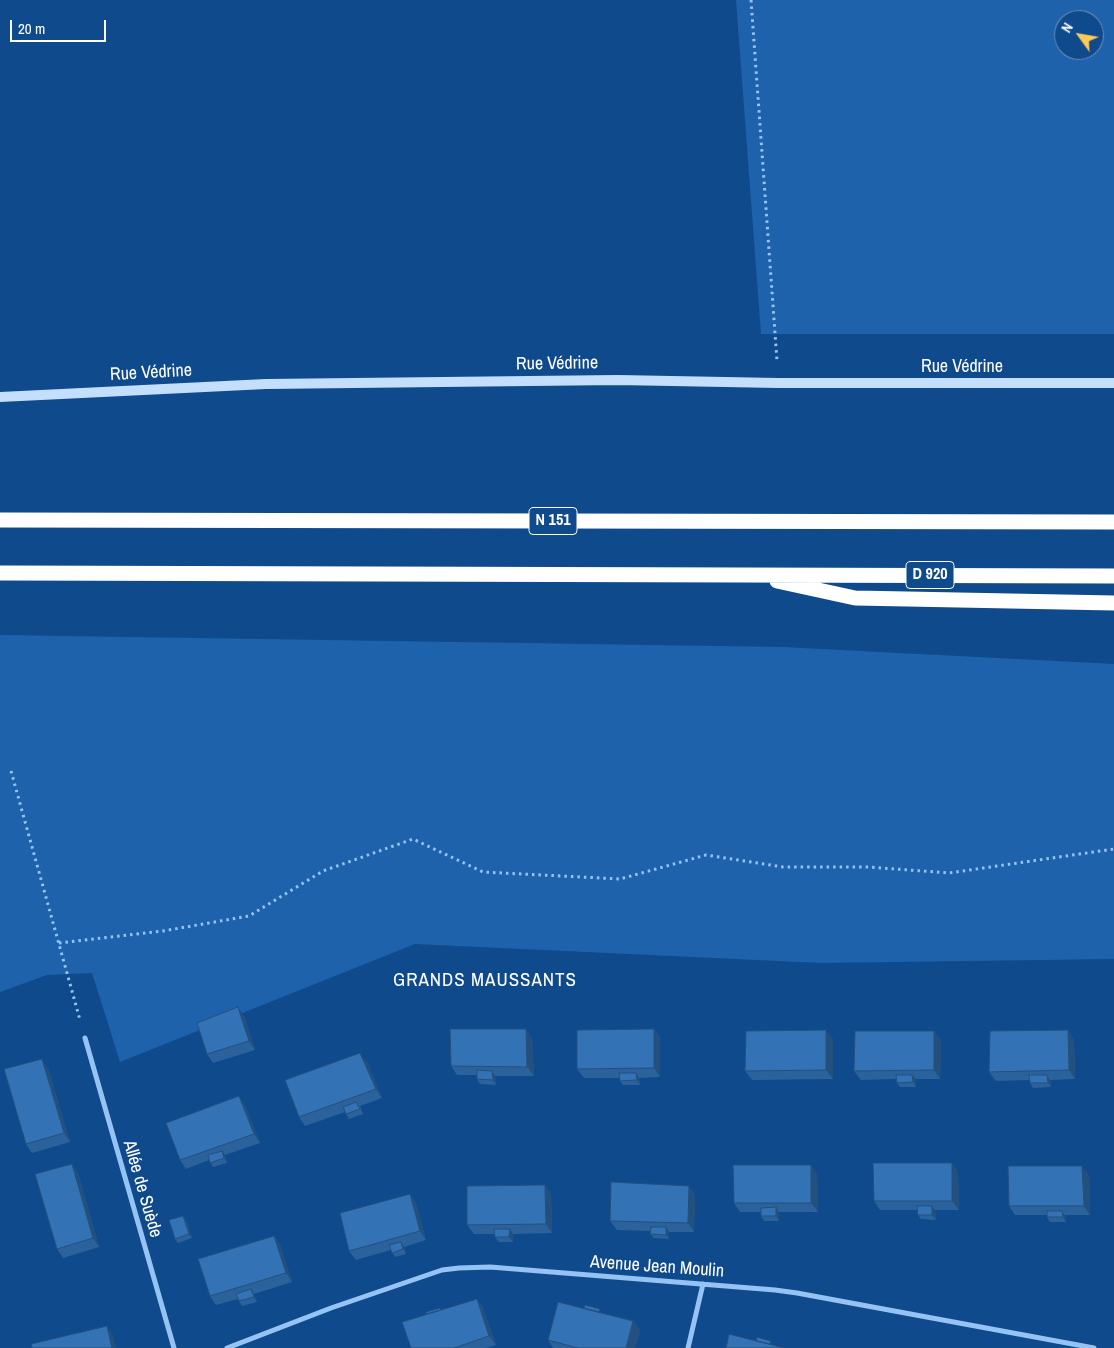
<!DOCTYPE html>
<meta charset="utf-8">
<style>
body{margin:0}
#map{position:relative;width:1114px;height:1348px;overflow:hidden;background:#0f4a8c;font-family:"Archivo Narrow",sans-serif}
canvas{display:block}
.north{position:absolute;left:1054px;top:10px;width:50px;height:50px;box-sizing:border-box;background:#0f4a8c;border:1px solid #6f92ba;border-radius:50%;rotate:302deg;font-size:14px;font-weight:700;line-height:20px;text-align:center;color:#fff}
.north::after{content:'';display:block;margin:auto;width:18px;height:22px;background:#ffc857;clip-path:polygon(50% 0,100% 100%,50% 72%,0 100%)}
.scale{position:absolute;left:10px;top:20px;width:96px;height:22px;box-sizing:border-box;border:2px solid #fff;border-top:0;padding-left:6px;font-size:15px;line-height:18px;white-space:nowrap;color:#fff;-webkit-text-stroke:4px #0f4a8c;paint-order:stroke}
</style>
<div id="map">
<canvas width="1114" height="1348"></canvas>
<div class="north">N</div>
<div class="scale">20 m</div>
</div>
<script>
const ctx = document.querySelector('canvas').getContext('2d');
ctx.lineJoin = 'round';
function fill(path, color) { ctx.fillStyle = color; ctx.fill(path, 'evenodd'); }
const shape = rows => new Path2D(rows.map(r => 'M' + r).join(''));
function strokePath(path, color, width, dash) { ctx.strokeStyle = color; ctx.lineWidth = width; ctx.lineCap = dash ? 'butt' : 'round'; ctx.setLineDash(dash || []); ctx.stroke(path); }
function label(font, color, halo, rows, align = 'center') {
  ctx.font = font + ' "Archivo Narrow",sans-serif'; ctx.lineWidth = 4; ctx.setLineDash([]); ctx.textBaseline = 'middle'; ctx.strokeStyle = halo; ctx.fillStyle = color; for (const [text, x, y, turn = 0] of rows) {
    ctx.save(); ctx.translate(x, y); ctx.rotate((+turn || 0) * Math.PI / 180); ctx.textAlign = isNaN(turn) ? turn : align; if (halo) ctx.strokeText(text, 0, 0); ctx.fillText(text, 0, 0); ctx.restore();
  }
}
fill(shape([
 [736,0,1114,0,1114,334,761,334],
 [1064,20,1094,20,1094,50,1064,50],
 [0,635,783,647,1114,664,1114,959,821,963,415,944,120,1062,92,973,47,975,0,992]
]), '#1d62aa');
strokePath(shape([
 [751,0,777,361],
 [11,771,80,1020],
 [59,943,163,931,249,916,323,871,413,839,483,872,620,879,706,855,783,867,869,867,949,873,1114,849]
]), '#95c3f3', 3, [2.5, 4]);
strokePath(shape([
 [85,1038,174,1348],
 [227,1348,331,1308,442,1270,459,1268,490,1267,775,1290,797,1293,1094,1348],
 [688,1348,703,1284]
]), '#95c3f3', 5);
strokePath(shape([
 [0,397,266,384,618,380,778,383,1114,383]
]), '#c4dffd', 10);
strokePath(shape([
 [0,520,1114,522],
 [0,573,1114,576],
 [777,581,855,598,1114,603]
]), '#fff', 15);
fill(shape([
 [244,1016,255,1050,213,1063,207,1054],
 [654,1029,660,1038,660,1077,639,1078,640,1085,623,1085,620,1081,620,1078,584,1078,577,1069],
 [532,1038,534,1076,495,1076,496,1085,480,1084,477,1079,477,1075,457,1075,451,1066],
 [833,1039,833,1079,752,1080,745,1071],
 [1074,1039,1075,1079,1050,1080,1051,1087,1033,1088,1030,1083,1030,1080,996,1081,989,1072],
 [941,1040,940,1079,916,1079,916,1087,900,1087,897,1083,896,1079,861,1080,854,1071],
 [367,1062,382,1098,360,1106,363,1114,349,1119,345,1112,305,1126,299,1117],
 [48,1068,70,1142,32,1153,26,1144],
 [245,1105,260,1143,225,1155,227,1163,213,1167,209,1160,186,1169,180,1160],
 [952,1163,958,1172,959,1210,935,1210,936,1220,921,1219,918,1215,917,1210,880,1210,874,1201],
 [78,1173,99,1247,63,1258,57,1249],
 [817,1174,818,1212,779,1212,779,1221,764,1221,761,1216,761,1212,740,1212,734,1203],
 [1089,1175,1090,1215,1065,1215,1066,1222,1050,1222,1047,1217,1047,1215,1015,1215,1009,1206],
 [545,1185,551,1194,552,1233,513,1234,513,1242,499,1242,495,1237,495,1234,474,1234,467,1225],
 [410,1194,416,1203,426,1240,404,1247,406,1254,395,1257,391,1250,356,1260,349,1251],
 [695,1195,694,1232,669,1232,669,1239,654,1238,650,1234,650,1231,617,1230,610,1221],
 [183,1216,186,1220,192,1238,178,1243,175,1239],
 [274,1236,280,1245,292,1282,254,1294,257,1302,242,1306,238,1299,216,1305,210,1296],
 [477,1299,483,1308,496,1345,486,1348,411,1348,426,1314,440,1308,442,1310],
 [603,1313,633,1321,640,1330,635,1348,553,1348,548,1340]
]), '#2c629b');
fill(shape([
 [238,1007,244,1016,255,1050,249,1041],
 [526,1029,532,1038,534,1076,527,1067],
 [654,1029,660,1038,660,1077,654,1068],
 [826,1030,833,1039,833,1079,826,1070],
 [1068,1030,1074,1039,1075,1079,1069,1070],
 [934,1031,941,1040,940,1079,934,1070],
 [360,1053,367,1062,382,1098,376,1089],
 [42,1059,48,1068,70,1142,64,1133],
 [492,1071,495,1076,496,1085,493,1080],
 [636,1073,639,1078,640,1085,637,1080],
 [912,1075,916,1079,916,1087,913,1082],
 [1047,1075,1050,1080,1051,1087,1048,1083],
 [239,1096,245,1105,260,1143,254,1134],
 [222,1151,225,1155,227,1163,224,1158],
 [952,1163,958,1172,959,1210,952,1201],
 [72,1164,78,1173,99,1247,93,1238],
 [811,1165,817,1174,818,1212,811,1203],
 [1082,1166,1089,1175,1090,1215,1084,1206],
 [545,1185,551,1194,552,1233,546,1224],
 [689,1186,695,1195,694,1232,688,1223],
 [410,1194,416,1203,426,1240,420,1231],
 [932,1206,935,1210,936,1220,932,1215],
 [776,1207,779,1212,779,1221,776,1216],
 [1062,1211,1065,1216,1066,1222,1063,1217],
 [183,1216,186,1220,192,1238,189,1234],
 [666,1227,669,1232,669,1239,666,1235],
 [510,1229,513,1234,513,1242,509,1237],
 [274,1236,280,1245,292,1282,286,1273],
 [401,1242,404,1247,406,1254,403,1249],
 [251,1289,254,1294,257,1302,254,1297],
 [477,1299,483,1308,496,1345,489,1336],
 [633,1321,640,1330,635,1348,626,1348],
 [107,1326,113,1335,116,1348,112,1348]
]), '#24507e');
const building = shape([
 [238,1007,249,1041,207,1054,197,1023,238,1007],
 [450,1029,526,1029,527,1067,451,1066,450,1029],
 [654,1029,654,1068,577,1069,577,1030,654,1029],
 [826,1030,826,1070,745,1071,746,1031,826,1030],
 [1068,1030,1069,1070,989,1072,990,1031,1068,1030],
 [855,1031,934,1031,934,1070,854,1071,855,1031],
 [360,1053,376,1089,299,1117,285,1080,360,1053],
 [42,1059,64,1133,26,1144,4,1069,42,1059],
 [477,1070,492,1071,493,1080,477,1079,477,1070],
 [619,1073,636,1073,637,1080,620,1081,619,1073],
 [896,1075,912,1075,913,1082,897,1083,896,1075],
 [1029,1075,1047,1075,1048,1083,1030,1083,1029,1075],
 [239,1096,254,1134,180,1160,166,1123,239,1096],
 [356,1102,360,1109,346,1114,343,1107,356,1102],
 [222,1151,224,1158,210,1163,208,1155,222,1151],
 [873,1163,952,1163,952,1201,874,1201,873,1163],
 [72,1164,93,1238,57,1249,35,1174,72,1164],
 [733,1165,811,1165,811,1203,734,1203,733,1165],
 [1008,1166,1082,1166,1084,1206,1009,1206,1008,1166],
 [611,1182,689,1186,688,1223,610,1221,611,1182],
 [545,1185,546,1224,467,1225,467,1186,545,1185],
 [410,1194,420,1231,349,1251,340,1213,410,1194],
 [917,1206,932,1206,932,1215,918,1215,917,1206],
 [776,1207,776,1216,761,1216,761,1208,776,1207],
 [1047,1211,1062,1211,1063,1217,1047,1217,1047,1211],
 [183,1216,189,1234,175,1239,169,1220,183,1216],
 [651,1227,666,1227,666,1235,650,1234,651,1227],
 [494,1229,510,1229,509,1237,495,1237,494,1229],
 [274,1236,286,1273,210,1296,198,1259,274,1236],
 [401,1242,403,1249,392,1253,389,1245,401,1242],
 [251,1289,254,1297,239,1301,236,1294,251,1289],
 [477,1299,489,1336,454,1348,411,1348,402,1322,477,1299],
 [558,1302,633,1321,626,1348,578,1348,548,1340,558,1302],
 [585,1305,600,1309,599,1312,584,1308,585,1305],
 [440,1308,441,1310,426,1314,426,1312,440,1308],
 [107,1326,112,1348,32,1348,31,1344,107,1326],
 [729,1334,784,1348,726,1348,729,1334],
 [757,1337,771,1341,770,1344,756,1341,757,1337]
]);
fill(building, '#3372b4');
strokePath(building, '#24507e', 1);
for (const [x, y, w] of [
 [553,521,48],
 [930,575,48]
]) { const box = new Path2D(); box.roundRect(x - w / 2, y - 13.5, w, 27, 4); ctx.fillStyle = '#0f4a8c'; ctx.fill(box); strokePath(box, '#fff', 1); }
label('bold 16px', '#fff', null, [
 ["N 151",553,521],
 ["D 920",930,575]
]);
label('18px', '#fff', '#0f4a8c', [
 ["Rue Védrine",557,364,-1],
 ["Rue Védrine",962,367],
 ["Rue Védrine",151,373,-3],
 ["Allée de Suède",142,1189,74],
 ["Avenue Jean Moulin",657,1267,4]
]);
ctx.letterSpacing = '1px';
label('19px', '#fff', '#0f4a8c', [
 ["GRANDS MAUSSANTS",485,981]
]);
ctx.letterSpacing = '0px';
</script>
